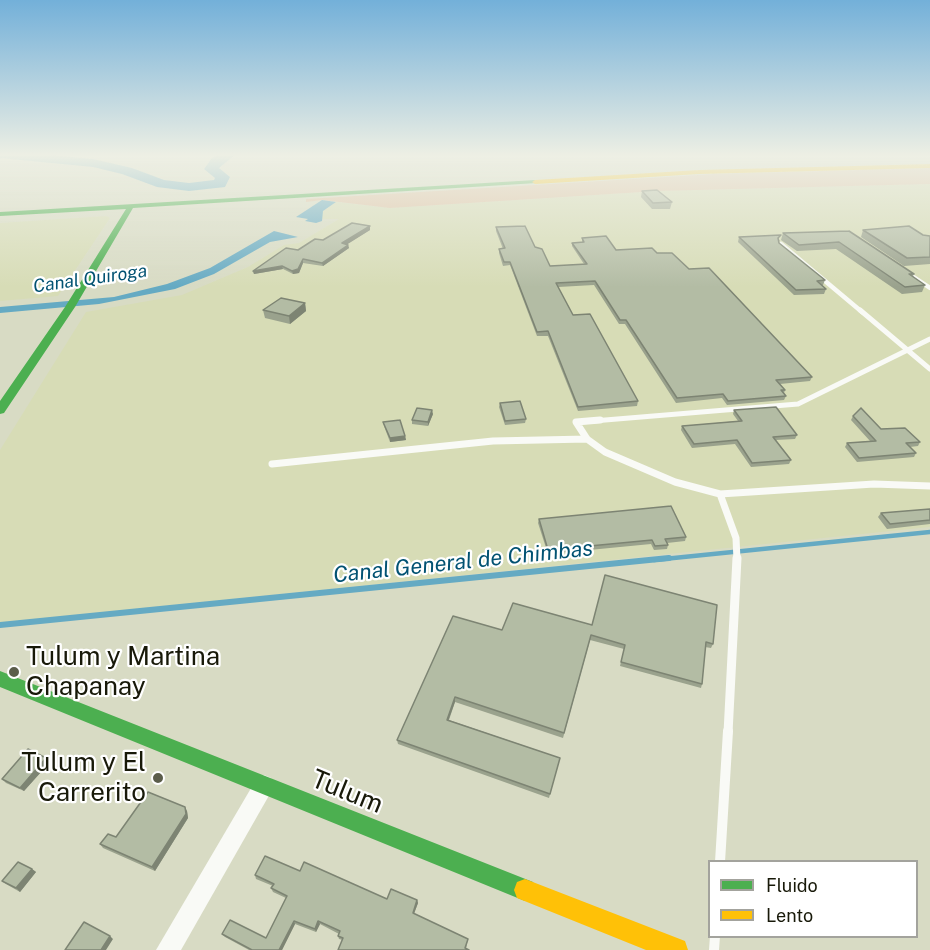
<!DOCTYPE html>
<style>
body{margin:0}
#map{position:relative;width:930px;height:950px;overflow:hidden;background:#d8dbc4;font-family:"Public Sans",sans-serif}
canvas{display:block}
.legend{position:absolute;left:708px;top:860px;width:210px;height:78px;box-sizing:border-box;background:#fff;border:2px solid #a3a39d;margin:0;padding:8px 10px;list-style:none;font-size:18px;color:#181909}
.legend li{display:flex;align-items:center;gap:12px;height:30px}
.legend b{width:30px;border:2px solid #a3a39d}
</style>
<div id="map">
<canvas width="930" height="950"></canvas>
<ul class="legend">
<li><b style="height:8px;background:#4caf50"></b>Fluido</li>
<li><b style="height:8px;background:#ffc107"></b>Lento</li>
</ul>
</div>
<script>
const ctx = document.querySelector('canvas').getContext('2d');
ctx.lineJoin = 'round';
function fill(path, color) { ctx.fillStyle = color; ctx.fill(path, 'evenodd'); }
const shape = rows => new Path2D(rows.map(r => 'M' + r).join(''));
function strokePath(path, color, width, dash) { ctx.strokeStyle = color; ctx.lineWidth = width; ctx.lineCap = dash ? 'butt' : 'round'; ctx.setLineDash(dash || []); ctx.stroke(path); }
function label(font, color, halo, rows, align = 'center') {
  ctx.font = font + ' "Public Sans",sans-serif'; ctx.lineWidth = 4.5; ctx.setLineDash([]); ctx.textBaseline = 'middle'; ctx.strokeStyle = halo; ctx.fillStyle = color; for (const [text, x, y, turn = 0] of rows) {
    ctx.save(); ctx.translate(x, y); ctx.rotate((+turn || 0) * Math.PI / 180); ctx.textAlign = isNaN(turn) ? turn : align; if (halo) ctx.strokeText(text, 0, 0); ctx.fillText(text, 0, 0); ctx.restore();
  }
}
fill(shape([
 [930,184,930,527,0,623,0,450,86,312,182,295,248,267,284,245,299,243,339,219,321,219,323,211,336,202,390,208,658,191],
 [106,216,110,218,58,296,0,301,0,223]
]), '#d7dcb6');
fill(shape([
 [930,168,930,184,658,191,390,208,322,200,306,202,306,199,714,174]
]), '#e0c1a2');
fill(shape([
 [322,200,336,202,323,211,322,221,316,223,305,221,308,219,296,217],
 [274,231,298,237,270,242,214,274,175,289,99,304,0,313,0,307,114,297,167,284,210,268]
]), '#65aac3');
strokePath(shape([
 [654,560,930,532]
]), '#65aac3', 4.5);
strokePath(shape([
 [0,625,669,558]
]), '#65aac3', 6);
fill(shape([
 [0,154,40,154,93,159,132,168,164,180,189,183,214,180,215,178,204,169,212,158,220,154,236,154,219,168,230,177,225,187,189,191,157,187,122,174,93,167,0,158,0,154]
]), '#65aac3');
strokePath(shape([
 [781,244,862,312],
 [906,272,930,288]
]), '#f9faf6', 4.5);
strokePath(shape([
 [860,310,930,369],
 [581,422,798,404,930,339]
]), '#f9faf6', 5);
strokePath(shape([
 [600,420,576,422,587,439,605,452,675,482,720,494,874,484,930,486],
 [272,464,493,441,587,439],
 [720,494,736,538,737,560]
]), '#f9faf6', 7);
strokePath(shape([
 [728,733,737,558]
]), '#f9faf6', 9);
strokePath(shape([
 [720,862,728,731],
 [714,950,715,936]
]), '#f9faf6', 10);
fill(shape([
 [264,775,271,778,274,785,271,792,181,950,156,950,257,778,264,775]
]), '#f9faf6');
fill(shape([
 [535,180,537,183,133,208,75,307,4,413,0,414,0,401,65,307,126,209,0,216,0,212,535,180],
 [0,671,533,882,536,890,533,898,525,901,0,687,0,671]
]), '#4caf50');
fill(shape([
 [930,164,930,168,699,174,535,184,532,182,535,180,699,170,930,164],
 [525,879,685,941,688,950,646,950,517,898,514,890,517,882,525,879]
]), '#ffc107');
fill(shape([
 [642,191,672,202,670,209,652,209,641,197],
 [370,226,370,230,347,244,348,245,349,248,323,266,303,263,299,273,293,274,283,269,254,274,253,271,298,250,323,240],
 [496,227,535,247,550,266,584,264,572,246,572,243,582,242,582,238,616,250,657,253,689,269,812,377,810,381,780,384,785,390,784,393,786,396,784,400,727,405,722,398,676,403,625,324,619,324,594,285,558,287,573,315,638,401,637,406,578,411,548,336,537,336,510,265,503,266,499,253,499,249,503,249,496,231],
 [863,230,930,236,930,264,904,266,861,237],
 [849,231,914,274,913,276,925,285,922,292,902,294,836,249,797,251,781,240,783,233],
 [739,237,780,240,779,241,779,243,825,280,823,285,822,285,826,289,824,294,794,295,738,242],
 [305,303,306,311,290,324,265,318,263,310],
 [500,403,526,419,525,423,505,425,499,407],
 [734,410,797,435,795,439,776,440,791,460,789,464,751,467,735,444,692,448,681,430,682,426,738,421,733,414],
 [433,414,428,426,412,424,412,420],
 [853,416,881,429,920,442,918,446,910,447,916,453,914,457,857,462,845,447,847,443,870,441,851,420],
 [383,422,405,436,406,440,390,442,384,426],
 [930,509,930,524,887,529,878,517,881,513],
 [539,519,686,537,685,541,667,543,668,545,667,549,654,550,651,544,548,554,538,523],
 [605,575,713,644,711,648,705,647,702,684,701,688,620,666,624,649,590,640,563,738,455,702,449,720,560,758,549,798,398,744,397,740,502,630,592,625],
 [50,762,24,791,6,783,2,779],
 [187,811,188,818,155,871,103,848,100,844,116,837],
 [32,869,36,872,20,892,6,884,2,881],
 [300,871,387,899,417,900,418,903,414,914,468,939,466,949,343,940,339,939,338,936,339,934,320,924,316,932,295,924,282,950,249,950,225,937,222,934,266,938,286,898,273,892,271,888,273,886,256,879,255,875]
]), '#9aa28d');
fill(shape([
 [370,226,370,230,343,247,342,243],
 [348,245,349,248,323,266,322,263],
 [303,259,303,263,299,273,293,274,292,271],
 [282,266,283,269,254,274,253,271],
 [305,303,306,311,290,324,289,316],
 [432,410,433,414,428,426,428,422],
 [405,436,406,440,390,442,390,438],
 [455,697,455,702,447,724,447,720],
 [46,758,50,762,24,791,20,788],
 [185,807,187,811,188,818,155,871,152,867],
 [32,869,36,872,20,892,16,888],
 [417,900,418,903,413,916,413,913],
 [294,921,295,924,282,950,279,950],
 [318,921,320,924,316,932,315,929],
 [110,936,113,939,106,950,101,950]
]), '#7d8473');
const building = shape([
 [657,190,672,202,653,203,642,191,657,190],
 [352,223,370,226,342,243,348,245,322,263,303,259,298,269,292,271,282,266,253,271,286,248,298,250,315,239,323,240,352,223],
 [525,226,535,247,542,249,550,266,587,264,572,243,584,242,582,238,606,236,616,250,652,248,657,253,672,253,689,269,709,268,812,377,776,380,785,390,781,390,786,396,728,401,723,394,677,398,626,320,620,320,595,281,556,283,573,315,590,314,638,401,578,407,548,331,537,332,510,262,504,262,499,249,505,248,496,227,525,226],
 [909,226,923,235,930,236,930,257,907,258,863,230,909,226],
 [849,231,914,274,909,274,925,285,905,287,839,242,799,245,783,233,849,231],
 [781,235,778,238,779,243,825,280,817,281,826,289,796,290,739,237,781,235],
 [281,298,305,303,289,316,263,310,281,298],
 [520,401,526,419,505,421,500,403,520,401],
 [776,407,797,435,773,437,791,460,752,463,737,440,694,444,682,426,742,421,734,410,776,407],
 [417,408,432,410,428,422,412,420,417,408],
 [861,408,881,429,905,428,920,442,906,443,916,453,859,458,847,443,876,441,853,416,861,408],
 [400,420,405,436,390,438,383,422,400,420],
 [671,506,686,537,665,539,668,545,655,546,652,540,548,550,539,519,671,506],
 [930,509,930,520,890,524,881,513,930,509],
 [605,575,717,605,713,644,706,642,702,684,621,662,625,645,591,635,564,733,455,697,447,720,560,758,550,794,397,740,453,616,502,630,513,603,592,625,605,575],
 [28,749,46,758,20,788,2,779,28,749],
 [148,792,185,807,186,814,152,867,100,844,108,834,116,837,148,792],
 [265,856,300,871,304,862,387,899,391,889,417,900,413,913,468,939,465,948,469,950,338,950,343,938,338,936,340,931,318,921,315,929,294,921,279,950,252,950,222,934,230,920,266,938,287,896,271,888,274,884,255,875,265,856],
 [18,862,32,869,16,888,2,881,18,862],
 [84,922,110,936,101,950,65,950,84,922]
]);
fill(building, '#b3bca4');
strokePath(building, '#7d8473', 1.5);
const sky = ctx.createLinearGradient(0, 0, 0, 287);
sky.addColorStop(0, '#73b0d9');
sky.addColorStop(0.54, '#edefe4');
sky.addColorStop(1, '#edefe400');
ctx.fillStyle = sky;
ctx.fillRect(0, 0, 930, 287);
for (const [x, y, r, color] of [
 [14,672,6,"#5b5d4a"],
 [158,778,6,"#5b5d4a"]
]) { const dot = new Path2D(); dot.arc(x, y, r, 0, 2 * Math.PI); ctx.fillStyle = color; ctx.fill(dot); strokePath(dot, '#fff', 2); }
label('italic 18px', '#025272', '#fff', [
 ["Canal Quiroga",90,279,-8]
]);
label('italic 22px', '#025272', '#fff', [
 ["Canal General de Chimbas",463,562,-6]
]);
label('26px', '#181909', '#fff', [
 ["Tulum y Martina",26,657],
 ["Chapanay",26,687],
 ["Tulum y El",146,763,"right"],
 ["Carrerito",146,793,"right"]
], 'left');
label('26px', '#181909', '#fff', [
 ["Tulum",347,792,22]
]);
</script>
